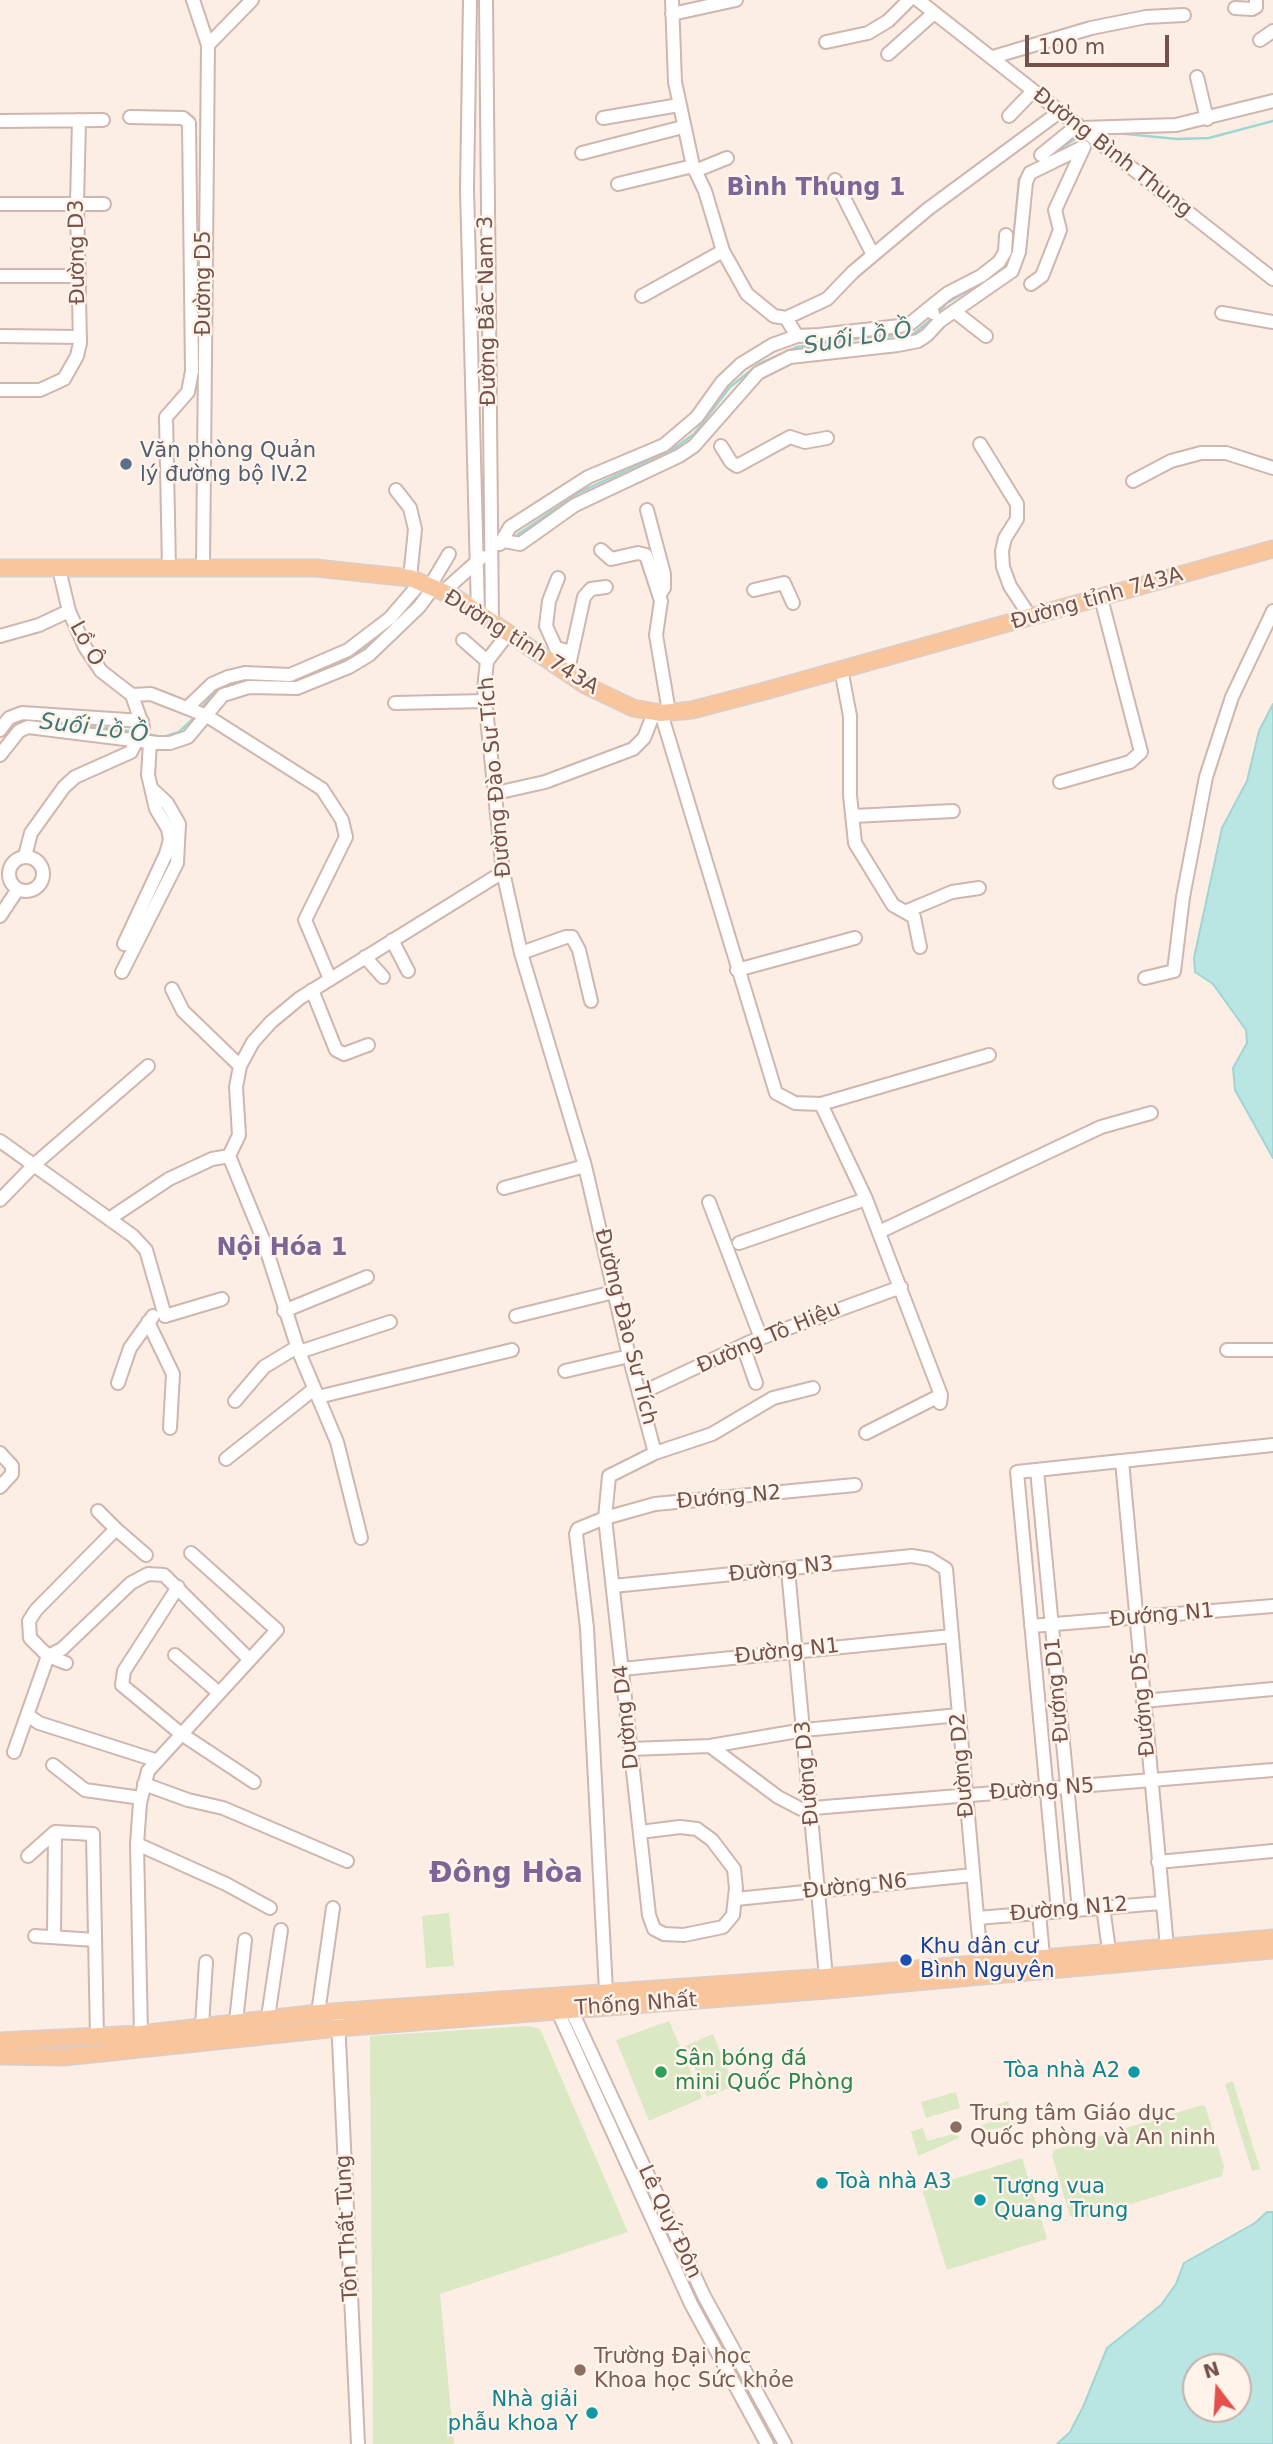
<!DOCTYPE html>
<meta charset="utf-8">
<style>
body{margin:0}
#map{position:relative;width:1273px;height:2444px;overflow:hidden;background:#fceee4;font-family:"DejaVu Sans",sans-serif}
canvas{display:block}
.north{position:absolute;left:1182px;top:2353px;width:70px;height:70px;box-sizing:border-box;background:#fff3ea;border:2px solid #c7b2aa;border-radius:50%;rotate:343deg;font-size:19px;font-weight:700;line-height:28px;text-align:center;color:#74514a}
.north::after{content:'';display:block;margin:auto;width:24px;height:32px;background:#e4504b;clip-path:polygon(50% 0,100% 100%,50% 72%,0 100%)}
.scale{position:absolute;left:1025px;top:35px;width:144px;height:32px;box-sizing:border-box;border:4px solid #74514a;border-top:0;padding-left:9px;font-size:21px;line-height:24px;white-space:nowrap;color:#74514a;-webkit-text-stroke:5px #fff3ea;paint-order:stroke}
</style>
<div id="map">
<canvas width="1273" height="2444"></canvas>
<div class="north">N</div>
<div class="scale">100 m</div>
</div>
<script>
const ctx = document.querySelector('canvas').getContext('2d');
ctx.lineJoin = 'round';
function fill(path, color) { ctx.fillStyle = color; ctx.fill(path, 'evenodd'); }
const shape = rows => new Path2D(rows.map(r => 'M' + r).join(''));
function strokePath(path, color, width, dash) { ctx.strokeStyle = color; ctx.lineWidth = width; ctx.lineCap = dash ? 'butt' : 'round'; ctx.setLineDash(dash || []); ctx.stroke(path); }
function label(font, color, halo, rows, align = 'center') {
  ctx.font = font + ' "DejaVu Sans",sans-serif'; ctx.lineWidth = 5; ctx.setLineDash([]); ctx.textBaseline = 'middle'; ctx.strokeStyle = halo; ctx.fillStyle = color; for (const [text, x, y, turn = 0] of rows) {
    ctx.save(); ctx.translate(x, y); ctx.rotate((+turn || 0) * Math.PI / 180); ctx.textAlign = isNaN(turn) ? turn : align; if (halo) ctx.strokeText(text, 0, 0); ctx.fillText(text, 0, 0); ctx.restore();
  }
}
fill(shape([
 [449,1913,454,1966,426,1968,422,1916],
 [669,2021,702,2098,649,2121,616,2040],
 [528,2026,540,2029,628,2232,440,2294,454,2444,373,2444,370,2036],
 [713,2034,734,2086,707,2097,685,2046],
 [1233,2081,1260,2169,1252,2171,1225,2084],
 [956,2092,960,2108,926,2118,921,2102],
 [1008,2101,1016,2125,972,2133,971,2129,1000,2119,996,2105],
 [1202,2105,1205,2106,1224,2166,1222,2176,1079,2220,1070,2216,1052,2156,1054,2150],
 [923,2128,927,2141,957,2133,959,2138,918,2156,911,2131],
 [1022,2158,1047,2239,947,2270,922,2189]
]), '#dae9c3');
const water = shape([
 [1273,704,1273,1158,1235,1090,1233,1068,1247,1043,1246,1030,1213,984,1195,972,1194,958,1222,828,1247,781,1259,731,1273,704],
 [1267,2212,1273,2212,1273,2444,1057,2444,1070,2432,1083,2407,1107,2348,1161,2305,1176,2284,1184,2263,1255,2223,1267,2212],
 [1238,2367,1238,2409,1196,2409,1196,2367,1238,2367]
]);
fill(water, '#b9e5e3');
strokePath(water, '#9fd6d4', 2);
strokePath(shape([
 [1116,133,1177,139,1209,138,1273,121],
 [1049,156,1075,139,1086,137],
 [1012,256,1019,179,1023,174],
 [939,312,947,303,1003,270],
 [517,535,580,492,673,449,694,434,730,387,759,364,797,347,869,337,912,335,934,317],
 [291,682,362,651,386,630],
 [201,709,212,695,227,684,246,679,278,682],
 [15,727,25,721,57,722,136,732],
 [146,734,163,737,179,732,195,717]
]), '#9fd6d4', 2.5);
const minor = shape([
 [193,0,208,45,203,568],
 [470,0,467,189,478,612],
 [486,0,492,622],
 [672,0,675,82,693,166,705,191,723,251,747,294,774,316,786,318,827,299,853,272,928,209,1058,113],
 [918,0,1273,279],
 [1235,8,1252,9,1256,7,1256,0],
 [672,14,736,0],
 [1260,40,1273,31],
 [826,42,868,33,888,21,909,0],
 [208,45,252,0],
 [888,54,934,13],
 [993,57,1091,28,1146,17,1184,15],
 [1197,77,1207,119],
 [1009,116,1033,91],
 [130,117,183,118,189,123,192,371,188,392,166,417,169,568],
 [603,118,679,105],
 [0,121,103,120],
 [1082,128,1176,125,1273,101],
 [582,153,683,127],
 [1041,155,1078,125],
 [695,171,727,158],
 [835,180,873,255],
 [618,184,693,166],
 [0,204,104,204],
 [0,276,78,276],
 [1031,284,1042,276,1060,230,1055,210,1084,147],
 [642,296,723,251],
 [954,311,986,336],
 [933,313,928,309,948,293,981,276,999,262,1005,252,1006,235],
 [1222,313,1273,322],
 [786,318,797,336,819,335,900,326,911,323,928,309],
 [0,336,80,337],
 [0,390,40,390,64,379,77,356,80,343,77,204,79,120],
 [980,444,1017,504,1017,519,1005,538,1002,551,1003,567,1010,586,1031,618],
 [721,446,731,462,737,466,790,437,805,442,827,438],
 [1133,481,1171,461,1201,453,1226,453,1273,468],
 [396,490,410,508,415,529,410,578],
 [647,510,664,574,664,588,660,594],
 [504,541,520,544,575,505,679,456,694,446,758,373,790,357,898,345,918,341,927,335,940,321,1012,271,1019,252,1026,182,1030,173,1081,148],
 [500,544,510,527,588,477,664,445,697,417,722,382,741,364,772,345,797,336],
 [601,550,611,559,638,553,646,555,661,601,656,635,669,712],
 [558,578,549,601,546,626,556,648,572,652],
 [430,586,449,554],
 [754,590,784,583,793,603],
 [443,592,482,557],
 [507,635,487,661,484,689,503,872,521,953,585,1166,629,1356,655,1453,609,1476,605,1518,578,1529,576,1534,587,1628,606,1991],
 [0,636,39,625,69,611],
 [463,640,487,661],
 [841,669,850,716,850,795,855,843,893,905,914,917,920,947],
 [567,674,584,597,591,589,606,587],
 [132,695,151,694,207,716,322,789,342,820,346,837,305,920,330,979],
 [395,703,485,701],
 [188,707,212,684,228,677,245,673,290,675,348,650,390,618,421,582],
 [661,713,776,1093,795,1103,821,1104,989,1055],
 [0,730,9,718,22,713,142,721],
 [0,755,19,731,28,727,157,743,170,743,188,737,223,695,249,687,297,688,349,667,369,655,419,607,433,588],
 [1060,782,1130,762,1141,752,1101,598],
 [496,793,545,782,633,749,644,738,654,713],
 [853,816,953,811],
 [25,856,31,833,64,787,75,777,131,752,143,727,132,695,101,671,85,647,69,611,59,569],
 '9 874a17 17 0 1 1 34 0a17 17 0 1 1-34 0Z',
 [907,911,952,892,979,888],
 [0,916,18,889],
 [392,940,408,971],
 [124,944,166,854,170,840,168,829,156,809,148,775,150,742],
 [521,953,566,937,572,937,579,950,591,1001],
 [365,957,383,977],
 [737,970,855,938],
 [122,972,177,863,179,824,167,803,152,789],
 [1145,978,1174,971,1183,897,1206,777,1232,697,1273,611],
 [172,989,183,1011,240,1066],
 [312,990,336,1050,344,1054,368,1045],
 [821,1104,866,1199,941,1395,940,1403],
 [0,1141,133,1236,146,1250,165,1316,222,1299],
 [229,1156,239,1135,236,1087,240,1066,253,1042,271,1022,300,998,503,872],
 [504,1188,585,1166],
 [0,1200,35,1164,148,1066],
 [709,1202,761,1338],
 [109,1219,169,1179,212,1159,229,1156,263,1239,299,1352,337,1442,361,1538],
 [879,1232,1101,1127,1151,1113],
 [739,1243,866,1199],
 [284,1311,367,1277],
 [516,1316,614,1292],
 [148,1322,173,1374,170,1428],
 [743,1346,756,1383],
 [1227,1350,1273,1350],
 [299,1352,390,1322],
 [565,1371,629,1356],
 [118,1383,130,1348,153,1316],
 [639,1394,750,1342,901,1287],
 [318,1397,512,1350],
 [235,1401,264,1367,297,1347],
 [866,1433,941,1395],
 [0,1453,12,1466,12,1474,0,1487],
 [655,1453,712,1434,773,1398,813,1388],
 [226,1459,314,1389],
 [1122,1461,1167,1947],
 [1037,1470,1079,1910],
 [98,1511,116,1529],
 [788,1570,826,1977],
 [613,1586,912,1556,930,1559,946,1569,981,1961],
 [178,1587,124,1671,122,1685,180,1733,254,1782],
 [1031,1626,1273,1606],
 [175,1655,219,1693],
 [48,1656,62,1649,131,1583,148,1574,164,1575,246,1656],
 [66,1663,48,1656,30,1638,29,1621,36,1610,116,1529,146,1555],
 [622,1669,952,1636],
 [1143,1701,1273,1689],
 [29,1716,39,1723,155,1760],
 [710,1746,804,1730,959,1715],
 [631,1749,710,1746,778,1797,801,1809,1273,1770],
 [14,1752,48,1656],
 [53,1765,85,1790,141,1798],
 [144,1784,188,1800,223,1808,347,1861],
 [640,1832,680,1827,697,1829,712,1840,734,1869,736,1888,733,1915,723,1927,684,1935,664,1934,654,1929,649,1915,605,1518,655,1504,855,1485],
 [137,1844,226,1884,270,1908],
 [28,1856,55,1832,93,1834,97,2037],
 [1158,1862,1273,1851],
 [736,1899,973,1875],
 [1103,1907,1109,1950],
 [1058,1911,1017,1472,1273,1445],
 [1039,1913,1043,1956],
 [977,1918,1161,1903],
 [35,1936,95,1940],
 [54,1937,55,1832],
 [554,2003,691,2304,767,2444],
 [569,2005,704,2296,785,2444],
 [318,2013,333,1908],
 [268,2017,281,1930],
 [338,2019,358,2444],
 [236,2021,245,1940],
 [202,2026,206,1962],
 [141,2034,137,1844,140,1803,148,1771,277,1630,191,1553]
]);
const major = shape([
 [0,568,316,568,410,578,455,597,585,685,633,708,661,713,692,710,761,692,1273,549],
 [0,2041,141,2034,318,2013,826,1977,1273,1938],
 [0,2056,64,2057,338,2028,827,1990,1273,1950]
]);
strokePath(minor, '#cfb6ae', 16);
strokePath(major, '#d8cecc', 19);
strokePath(minor, '#fff', 12);
strokePath(major, '#f9c59d', 16);
for (const [x, y, r, color] of [
 [126,464,7,"#5c6f8a"],
 [906,1960,7,"#1a4fb4"],
 [661,2072,7,"#2e9e5b"],
 [1134,2072,7,"#0f9aa8"],
 [956,2127,7,"#8d6e63"],
 [822,2183,7,"#0f9aa8"],
 [980,2200,7,"#0f9aa8"],
 [580,2370,7,"#8d6e63"],
 [592,2413,7,"#0f9aa8"]
]) { const dot = new Path2D(); dot.arc(x, y, r, 0, 2 * Math.PI); ctx.fillStyle = color; ctx.fill(dot); strokePath(dot, '#fff3ea', 2.5); }
label('21px', '#74514a', '#fff3ea', [
 ["Đường Bình Thung",1112,153,38],
 ["Đường D3",78,252,-91],
 ["Đường D5",205,283,-90],
 ["Đường Bắc Nam 3",488,311,-91],
 ["Đường tỉnh 743A",1097,599,-16],
 ["Đường tỉnh 743A",521,643,32],
 ["Lồ Ô",86,644,61],
 ["Đường Đào Sư Tích",496,777,-95],
 ["Đường Đào Sư Tích",625,1327,76],
 ["Đường Tô Hiệu",769,1338,-23],
 ["Đướng N2",729,1498,-5],
 ["Đường N3",781,1570,-6],
 ["Đướng N1",1162,1616,-5],
 ["Đường N1",787,1652,-6],
 ["Đướng D1",1058,1690,-95],
 ["Đướng D5",1144,1704,-95],
 ["Dường D4",627,1717,-96],
 ["Đường D2",963,1765,-95],
 ["Đường D3",808,1773,-95],
 ["Đường N5",1042,1790,-4],
 ["Đường N6",855,1887,-6],
 ["Đường N12",1069,1910,-5],
 ["Thống Nhất",636,2005,-4],
 ["Lê Quý Đôn",669,2222,65],
 ["Tôn Thất Tùng",348,2228,-93]
]);
label('21px', '#4e5e75', '#fff3ea', [
 ["Văn phòng Quản",140,452],
 ["lý đường bộ IV.2",140,476]
], 'left');
label('21px', '#164399', '#fff3ea', [
 ["Khu dân cư",920,1948],
 ["Bình Nguyên",920,1972]
], 'left');
label('21px', '#27864d', '#fff3ea', [
 ["Sân bóng đá",675,2060],
 ["mini Quốc Phòng",675,2084]
], 'left');
label('21px', '#0d838f', '#fff3ea', [
 ["Tòa nhà A2",1120,2072],
 ["Toà nhà A3",836,2183,"left"],
 ["Tượng vua",994,2188,"left"],
 ["Quang Trung",994,2212,"left"],
 ["Nhà giải",578,2401],
 ["phẫu khoa Y",578,2425]
], 'right');
label('21px', '#785e54', '#fff3ea', [
 ["Trung tâm Giáo dục",970,2115],
 ["Quốc phòng và An ninh",970,2139],
 ["Trường Đại học",594,2358],
 ["Khoa học Sức khỏe",594,2382]
], 'left');
label('italic 23px', '#3e7978', '#fff3ea', [
 ["Suối Lồ Ồ",858,339,-9],
 ["Suối Lồ Ồ",94,729,7]
]);
label('bold 24px', '#7d6697', '#fff3ea', [
 ["Bình Thung 1",816,189],
 ["Nội Hóa 1",282,1249]
]);
label('bold 28px', '#7d6697', '#fff3ea', [
 ["Đông Hòa",506,1875]
]);
</script>
